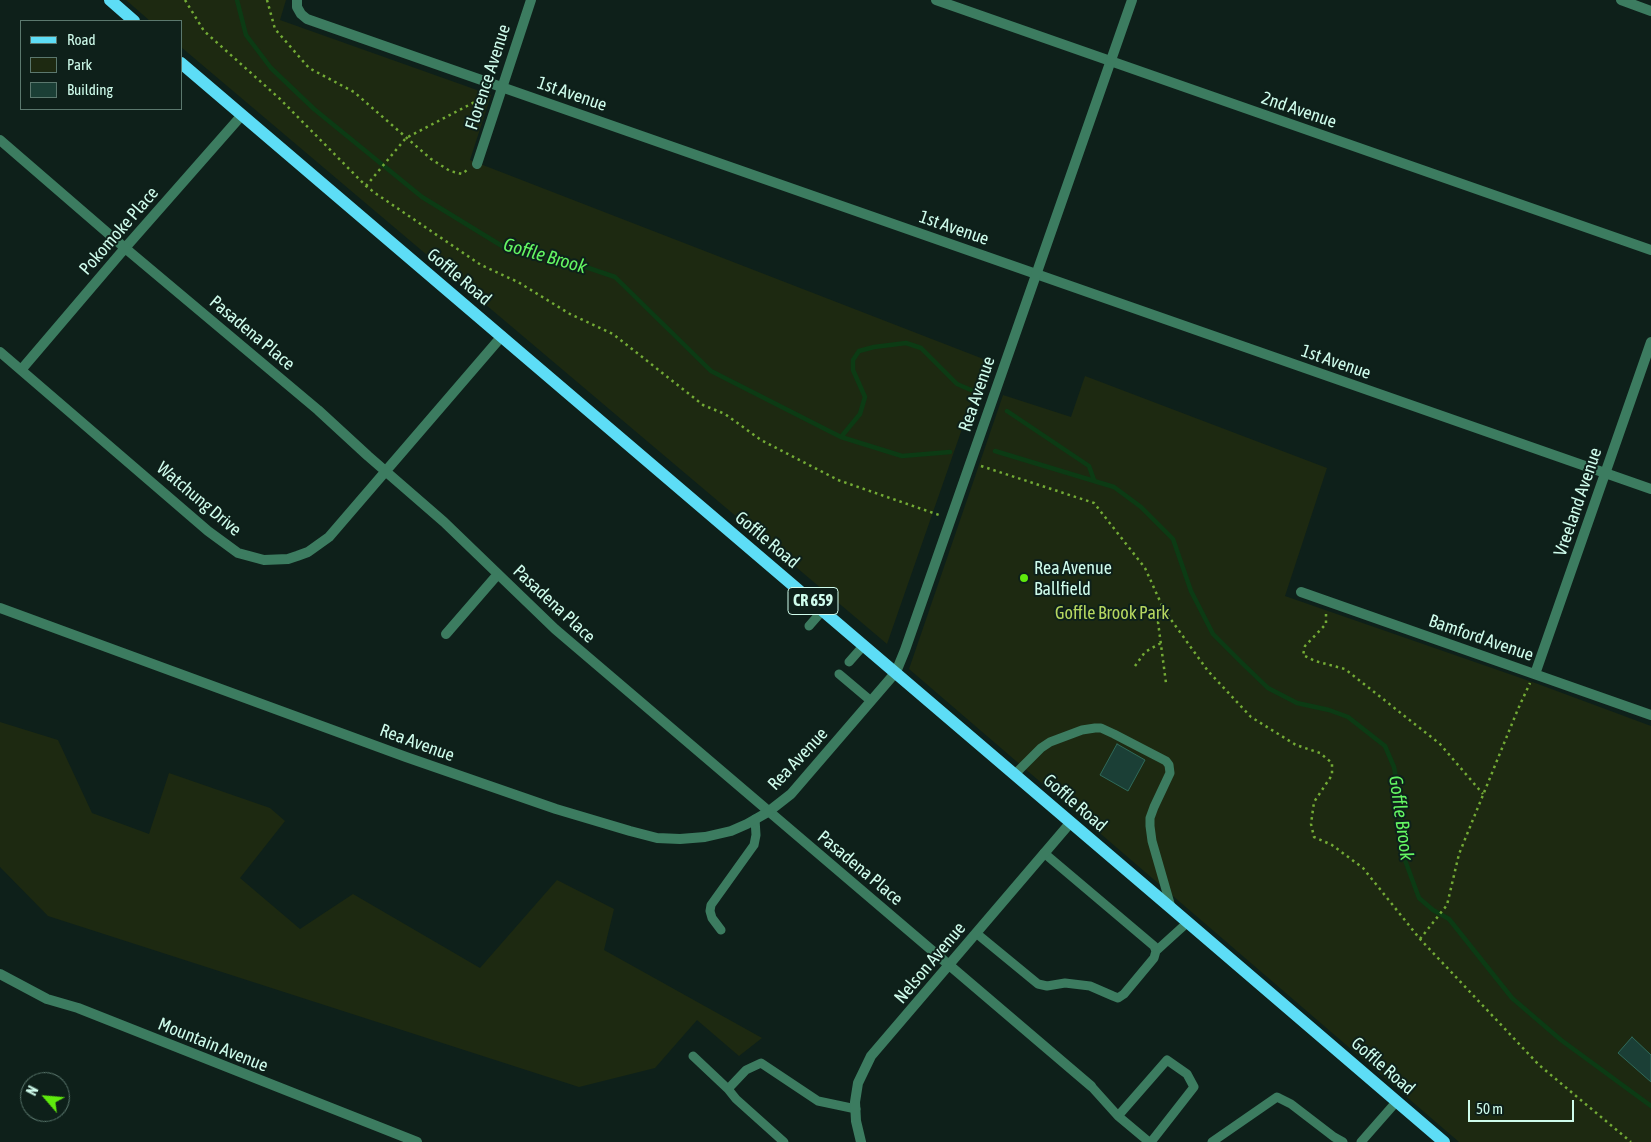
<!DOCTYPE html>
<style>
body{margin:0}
#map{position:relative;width:1651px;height:1142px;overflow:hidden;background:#0e201a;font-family:"Asap Condensed",sans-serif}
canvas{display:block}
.legend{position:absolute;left:20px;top:20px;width:162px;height:90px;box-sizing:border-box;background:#0e201a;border:1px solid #5b786e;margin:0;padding:6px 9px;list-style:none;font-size:15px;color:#cffcec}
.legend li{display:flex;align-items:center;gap:10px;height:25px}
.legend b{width:25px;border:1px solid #5b786e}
.north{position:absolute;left:20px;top:1072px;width:50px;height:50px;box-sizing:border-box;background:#0e201a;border:1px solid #5b786e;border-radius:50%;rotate:297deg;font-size:14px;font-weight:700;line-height:20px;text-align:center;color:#cffcec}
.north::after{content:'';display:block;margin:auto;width:18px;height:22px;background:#5fea0d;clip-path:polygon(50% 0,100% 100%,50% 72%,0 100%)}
.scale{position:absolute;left:1468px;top:1100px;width:106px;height:22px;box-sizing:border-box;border:2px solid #cffcec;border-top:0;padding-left:6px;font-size:15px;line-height:18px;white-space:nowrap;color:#cffcec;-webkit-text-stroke:4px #0e201a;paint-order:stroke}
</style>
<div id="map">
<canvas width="1651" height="1142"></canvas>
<ul class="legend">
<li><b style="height:6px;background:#5dddf6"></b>Road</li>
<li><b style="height:14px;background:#1d2911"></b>Park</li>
<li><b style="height:14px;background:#1b3f36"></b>Building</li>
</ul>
<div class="north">N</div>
<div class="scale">50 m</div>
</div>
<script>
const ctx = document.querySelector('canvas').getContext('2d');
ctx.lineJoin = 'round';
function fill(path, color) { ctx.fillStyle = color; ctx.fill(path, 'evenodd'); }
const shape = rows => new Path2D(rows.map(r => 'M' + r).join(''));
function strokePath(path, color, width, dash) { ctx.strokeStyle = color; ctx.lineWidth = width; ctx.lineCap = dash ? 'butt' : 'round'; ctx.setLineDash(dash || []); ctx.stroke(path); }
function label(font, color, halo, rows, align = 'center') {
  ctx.font = font + ' "Asap Condensed",sans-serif'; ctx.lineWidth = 4; ctx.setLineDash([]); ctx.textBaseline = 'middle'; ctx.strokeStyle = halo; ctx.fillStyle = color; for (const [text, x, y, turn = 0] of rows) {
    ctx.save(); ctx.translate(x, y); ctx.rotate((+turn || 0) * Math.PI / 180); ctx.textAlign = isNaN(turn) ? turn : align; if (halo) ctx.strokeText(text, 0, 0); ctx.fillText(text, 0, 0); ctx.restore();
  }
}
fill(shape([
 [126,0,286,0,280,20,491,95,470,160,986,360,887,644,181,47,181,21,150,21],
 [1085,376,1327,468,1285,596,1538,684,1651,726,1651,1142,1459,1142,909,669,1003,395,1071,417],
 [0,722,58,740,92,813,149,834,169,773,270,808,285,821,240,878,300,929,353,894,480,968,557,880,614,909,604,950,762,1038,739,1056,697,1020,655,1068,579,1087,48,916,0,867]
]), '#1d2911');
strokePath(shape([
 [237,0,246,35,271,68,314,109,422,197,502,246,568,261,615,277,711,371,829,431,841,437,902,456,950,452],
 [1007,411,1089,466,1094,480],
 [841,437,860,414,865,397,853,370,853,360,859,351,874,347,906,343,921,348,957,384,971,390],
 [995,451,1114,487,1141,507,1173,539,1191,591,1213,634,1242,663,1268,688,1297,703,1329,710,1348,717,1385,746,1394,767,1400,800,1402,852,1419,898,1433,910,1449,919,1512,998,1561,1040,1651,1106]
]), '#0c3b14', 4.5);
const building = shape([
 [1117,744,1145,760,1128,791,1100,775,1117,744],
 [1632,1037,1651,1055,1651,1082,1618,1053,1632,1037]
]);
fill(building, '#1b3f36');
strokePath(building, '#2f6a5a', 1);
strokePath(shape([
 [185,0,204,31,280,99,366,186,375,193,481,265,518,282,570,314,613,334,703,405,725,414,761,440,838,480,939,515],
 [267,0,275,29,309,68,354,92,431,159,450,171,462,174,467,170],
 [366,186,406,138,488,95],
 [981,466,1094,503,1145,568,1164,610,1208,671,1251,717,1296,745,1320,753,1332,763,1332,775,1314,802,1311,824,1314,837,1332,845,1363,868,1420,939,1539,1065,1631,1142],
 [1164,610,1158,622,1166,683],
 [1326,614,1326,624,1305,646,1303,655,1315,661,1345,669,1440,744,1483,794],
 [1135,666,1145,652,1161,643],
 [1420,939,1447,905,1459,854,1518,709,1530,683]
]), '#73ab35', 2.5, [2.5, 4]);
strokePath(shape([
 [809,626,823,610],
 [849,662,864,645],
 [839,674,871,701],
 [1015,774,1041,748,1050,742,1082,730,1095,728,1101,728,1114,734,1166,761,1169,765,1170,773,1154,807,1150,818,1150,826,1152,841,1171,907],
 [721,930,712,918,710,911,711,905,754,845,756,835,755,819],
 [976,933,1038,984,1047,986,1065,983,1090,986,1113,996,1118,998,1124,994,1154,958,1156,951,1154,946,1044,853],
 [1156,951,1188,922],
 [693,1056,728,1089],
 [1091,1086,1118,1116],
 [784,1142,736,1099,728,1089,746,1070,761,1063,818,1101,856,1109],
 [1149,1142,1118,1116,1167,1060,1187,1074,1194,1087,1151,1142],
 [1212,1142,1277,1097,1291,1104,1334,1137,1343,1142],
 [1361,1142,1397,1101]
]), '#3c7c60', 9);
strokePath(shape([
 [297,0,297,7,301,14,307,19,1651,489],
 [936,0,1651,250],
 [1621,0,1651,11],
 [0,140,125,248,318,410,368,456,444,522,555,629,1091,1086],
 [477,164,531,0],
 [0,352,208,531,238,553,264,560,288,559,297,556,308,552,329,537,502,336],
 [21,370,125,248,242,115],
 [1301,592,1651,715],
 [446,634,498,574],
 [1535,674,1651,342],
 [0,974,47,999,78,1008,417,1142],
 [861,1142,856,1121,855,1102,858,1083,871,1056,1071,822]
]), '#3c7c60', 10);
strokePath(shape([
 [0,608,406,757,556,809,630,831,657,838,680,839,705,837,731,831,747,824,768,812,791,794,896,672,905,650,1132,0]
]), '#3c7c60', 10);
strokePath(shape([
 [110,0,134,21],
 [181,63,1171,908,1444,1142]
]), '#5dddf6', 12);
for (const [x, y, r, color] of [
 [1024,578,5,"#5fea0d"]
]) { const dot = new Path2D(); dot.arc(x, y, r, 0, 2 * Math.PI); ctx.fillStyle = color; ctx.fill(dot); strokePath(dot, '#0e201a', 2); }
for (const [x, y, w] of [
 [813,601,50]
]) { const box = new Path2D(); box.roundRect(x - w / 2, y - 13.5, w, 27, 4); ctx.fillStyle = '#0e201a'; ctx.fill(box); strokePath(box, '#cffcec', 1); }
label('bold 16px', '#cffcec', null, [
 ["CR 659",813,601]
]);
label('18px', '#cffcec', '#0e201a', [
 ["Florence Avenue",488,77,-72],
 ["1st Avenue",572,94,19],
 ["2nd Avenue",1299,110,19],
 ["1st Avenue",954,228,19],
 ["Pokomoke Place",119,231,-49],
 ["Goffle Road",459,277,40],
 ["Pasadena Place",252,333,40],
 ["1st Avenue",1336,362,19],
 ["Rea Avenue",977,394,-71],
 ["Watchung Drive",199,499,40],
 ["Vreeland Avenue",1578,502,-71],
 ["Goffle Road",767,540,40],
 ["Pasadena Place",554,604,43],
 ["Bamford Avenue",1481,638,19],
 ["Rea Avenue",417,743,20],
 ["Rea Avenue",798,759,-47],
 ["Goffle Road",1075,803,41],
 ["Pasadena Place",860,868,40],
 ["Nelson Avenue",930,963,-50],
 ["Mountain Avenue",213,1045,22],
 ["Goffle Road",1383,1066,41]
]);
label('18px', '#cffcec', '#0e201a', [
 ["Rea Avenue",1034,568],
 ["Ballfield",1034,589]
], 'left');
label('18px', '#b6d760', '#0e201a', [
 ["Goffle Brook Park",1112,613]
]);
label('italic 19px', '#64f663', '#0e201a', [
 ["Goffle Brook",545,256,16],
 ["Goffle Brook",1401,818,82]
]);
</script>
